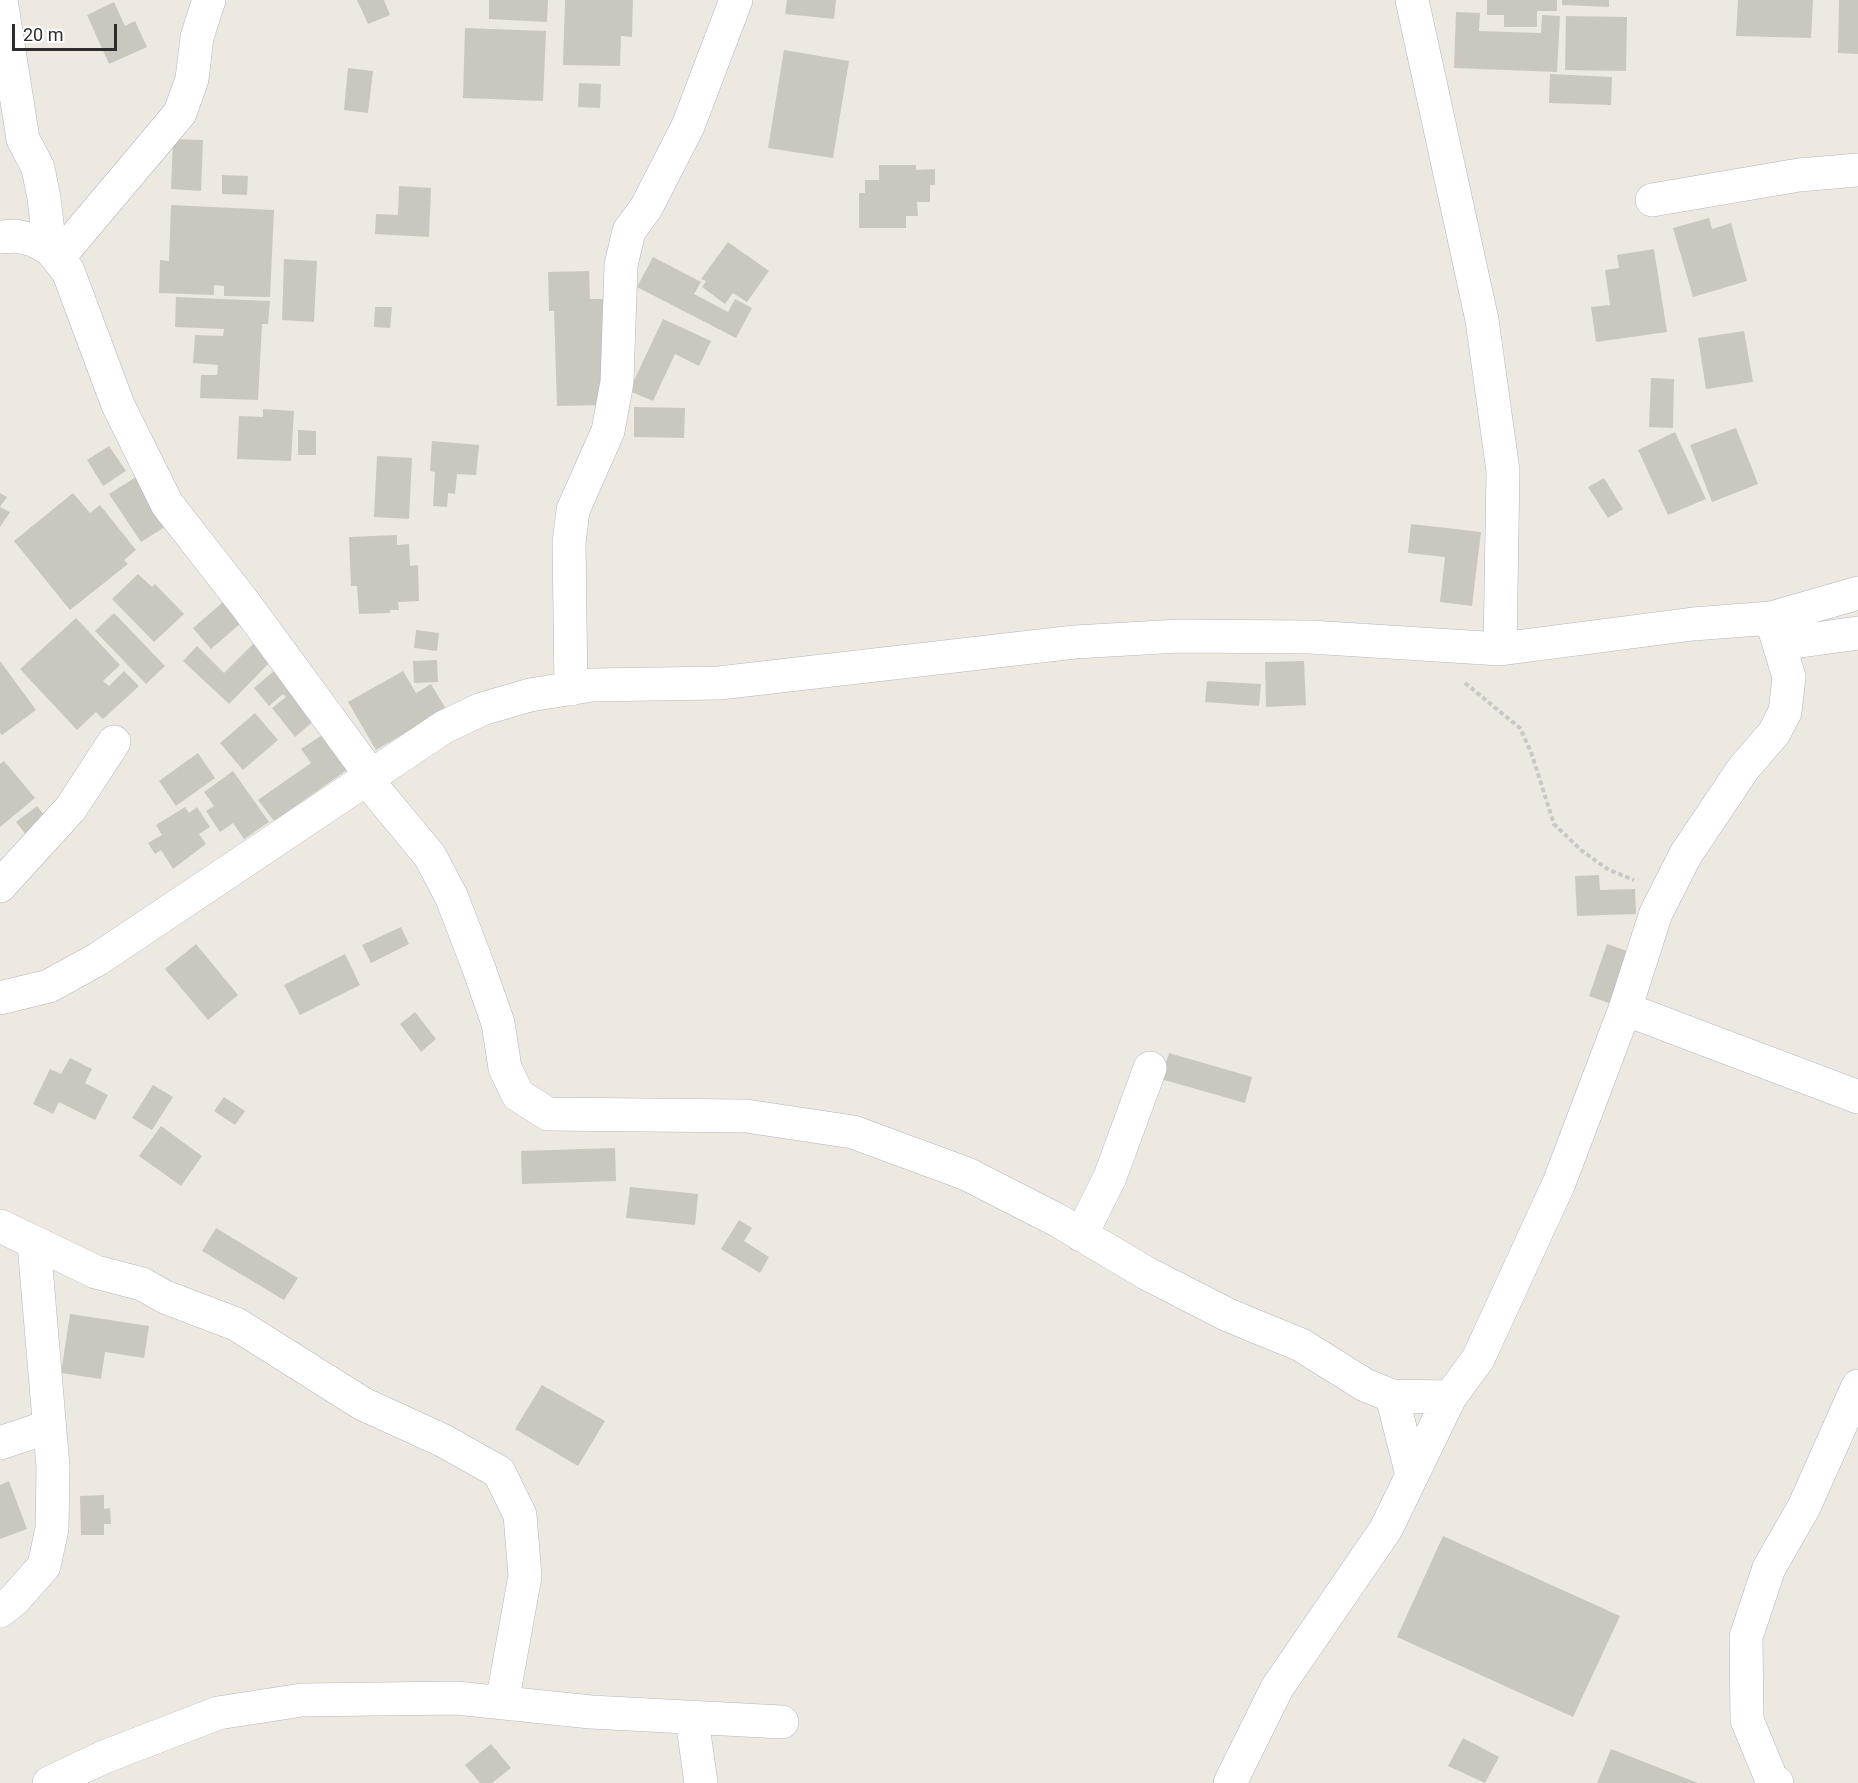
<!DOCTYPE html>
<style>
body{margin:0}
#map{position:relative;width:1858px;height:1783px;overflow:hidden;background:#eee9e0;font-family:Roboto,sans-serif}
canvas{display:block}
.scale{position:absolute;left:12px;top:24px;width:105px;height:27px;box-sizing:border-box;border:3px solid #2d2d2d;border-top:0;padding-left:8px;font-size:18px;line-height:21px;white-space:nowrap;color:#2d2d2d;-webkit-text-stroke:4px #fff;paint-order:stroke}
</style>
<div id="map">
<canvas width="1858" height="1783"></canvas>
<div class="scale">20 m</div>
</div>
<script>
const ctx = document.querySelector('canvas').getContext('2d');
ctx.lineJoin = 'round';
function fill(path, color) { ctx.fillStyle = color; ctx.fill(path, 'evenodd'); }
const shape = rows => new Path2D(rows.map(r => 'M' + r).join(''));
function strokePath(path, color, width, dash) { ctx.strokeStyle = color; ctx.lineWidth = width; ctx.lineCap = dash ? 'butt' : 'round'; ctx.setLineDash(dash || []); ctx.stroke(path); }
fill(shape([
 [357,0,384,0,390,15,368,24],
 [489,0,548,0,547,22,489,19],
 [565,0,633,0,632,37,621,36,620,66,563,65],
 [787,0,836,0,834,19,785,14],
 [1487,0,1557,0,1557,11,1537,11,1537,27,1504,27,1504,15,1487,15],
 [1562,0,1609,0,1609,7,1562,5],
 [1738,0,1813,0,1811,38,1736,36],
 [1839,0,1858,0,1858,54,1838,53],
 [114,2,125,26,135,21,147,47,109,64,87,15],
 [1456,12,1480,13,1479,31,1541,33,1542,15,1560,16,1557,72,1454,68],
 [1566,16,1627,17,1626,71,1565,70],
 [465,28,546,31,543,101,463,98],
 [784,50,849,61,833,158,768,148],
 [348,68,373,71,368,113,344,110],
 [1550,74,1612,77,1611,105,1549,103],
 [579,83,601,84,600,108,578,107],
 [173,139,203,140,201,191,171,189],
 [879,165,916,165,916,170,935,169,935,185,930,185,930,202,917,202,918,216,906,216,906,228,859,228,859,193,865,193,865,180,879,180],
 [222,175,248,176,247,195,222,194],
 [399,186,431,188,429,237,375,234,376,214,398,215],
 [171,205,274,210,270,297,224,296,224,286,214,285,214,295,159,293,160,260,169,261],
 [1709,218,1712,229,1731,223,1747,281,1693,297,1673,228],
 [728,242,769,271,747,302,733,293,725,304,702,287,706,281,701,279],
 [1654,249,1667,332,1596,342,1591,307,1610,305,1605,270,1619,268,1617,255],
 [653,257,701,282,694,294,728,312,735,299,752,308,736,338,637,287],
 [284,259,317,261,314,322,282,320],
 [589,271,590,299,606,299,609,405,557,406,554,311,549,311,548,272],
 [176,297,270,301,268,324,262,324,258,400,200,398,201,375,217,375,218,365,193,363,195,335,223,336,224,329,175,327],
 [375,307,392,307,390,328,374,327],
 [663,319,711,341,699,366,675,354,653,401,629,391],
 [1744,331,1753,382,1706,389,1698,338],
 [1651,378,1674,379,1673,428,1649,427],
 [634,407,685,408,684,438,634,437],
 [263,409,294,411,291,461,237,459,239,416,263,417],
 [1736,428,1758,484,1712,502,1690,445],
 [298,430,316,431,316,455,298,455],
 [1675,432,1706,499,1668,515,1638,450],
 [432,441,479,445,476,475,457,474,455,494,448,493,447,507,433,506,435,472,430,471],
 [109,446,126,471,103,486,87,460],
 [377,456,412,458,409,519,374,517],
 [136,477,168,525,141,542,109,494],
 [1604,478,1623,509,1608,518,1588,487],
 [0,493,7,497,0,507,10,512,0,527],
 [73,493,90,513,100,505,136,550,124,560,128,564,70,610,14,541],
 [1411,524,1481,532,1472,606,1440,602,1445,557,1408,553],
 [397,535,397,545,409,544,410,566,418,565,419,601,398,602,399,610,390,610,390,613,359,614,357,586,351,586,349,537],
 [138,574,152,587,155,584,184,614,154,642,112,599],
 [229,597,247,618,211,649,193,628],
 [114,613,165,666,146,684,95,631],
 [76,618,120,665,103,681,109,686,124,671,139,686,103,719,96,712,77,730,20,669],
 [416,630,439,633,437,651,414,648],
 [254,643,272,660,229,704,183,661,197,646,224,673],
 [437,660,438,682,414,683,413,661],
 [0,661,36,710,2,735,0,733],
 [1304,661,1306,705,1266,707,1265,662],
 [275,670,316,719,295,737,272,708,286,697,283,694,269,706,254,688],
 [403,671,416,693,431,684,446,709,376,750,348,702],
 [1207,681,1261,684,1259,706,1205,702],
 [255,713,278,740,243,770,220,743],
 [322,735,347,770,274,821,258,800,311,763,301,749],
 [198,753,215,778,176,806,159,781],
 [4,761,35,798,0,827,0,764],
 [233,771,269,822,244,839,233,823,220,832,206,811,214,806,204,792],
 [37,806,47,819,26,835,16,822],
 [185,807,189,813,197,807,210,827,199,834,206,844,173,869,161,850,155,854,148,843,162,835,156,825],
 [1599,875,1600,890,1635,889,1636,914,1577,916,1575,876],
 [401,927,409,944,371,963,362,945],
 [196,944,238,995,208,1020,165,969],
 [1607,944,1630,952,1612,1004,1589,996],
 [345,954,360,985,300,1015,284,985],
 [415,1012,436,1039,421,1052,400,1024],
 [1169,1053,1252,1077,1245,1103,1161,1079],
 [70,1058,92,1069,85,1083,108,1095,95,1120,59,1102,53,1114,33,1104,50,1069,61,1074],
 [153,1085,173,1097,152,1130,132,1118],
 [224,1097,245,1111,235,1125,214,1111],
 [161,1126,202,1156,181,1186,139,1156],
 [615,1148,616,1181,522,1184,521,1151],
 [630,1187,698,1194,695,1225,626,1218],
 [739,1220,752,1228,744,1241,769,1257,760,1273,721,1249],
 [216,1228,298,1278,284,1300,202,1251],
 [70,1314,149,1326,144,1358,105,1352,101,1379,61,1373],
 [542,1385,605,1421,578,1466,515,1429],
 [9,1481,27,1529,0,1539,0,1485],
 [104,1495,104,1509,110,1508,111,1524,104,1524,104,1535,81,1535,80,1496],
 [1443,1536,1620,1616,1573,1717,1397,1637],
 [1463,1738,1499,1757,1485,1783,1448,1766],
 [491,1744,511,1768,492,1783,480,1783,465,1765],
 [1611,1749,1698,1783,1597,1783]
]), '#cac7be');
const minor = shape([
 [1,0,23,139,38,168,44,198,50,249],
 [1412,0,1482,320,1503,471,1500,649],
 [1652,200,1799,175,1858,170],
 [0,237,16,236,33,240,50,249,68,271,118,405,167,504,245,604,372,777],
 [58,258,180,113,192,79,197,37,209,0],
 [1779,644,1858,633],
 [571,689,569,543,573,510,608,431,617,382,621,265,629,231,646,208,688,126,736,0],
 [367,780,430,856,452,898,478,966,498,1023,505,1068,518,1095,548,1114,746,1116,853,1132,967,1174,1057,1220,1146,1273,1228,1315,1301,1345,1365,1385,1392,1396,1450,1397],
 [0,886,71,808,114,742],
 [0,998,49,986,98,959,444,727,482,709,530,695,592,685,719,683,1075,642,1179,636,1310,637,1500,649,1693,624,1771,618,1858,593],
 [1625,1009,1858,1097],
 [0,1226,96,1272,142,1284,165,1297,236,1324,363,1404,444,1441,499,1472,520,1515,525,1576,502,1703],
 [1081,1235,1110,1177,1150,1068],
 [1392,1396,1412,1475],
 [0,1443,48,1427],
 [0,1611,14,1600,44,1566,52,1529,53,1467,34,1244],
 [692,1719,701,1783],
 [49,1783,104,1757,218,1713,302,1700,456,1698,591,1712,782,1722],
 [1230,1783,1277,1688,1386,1529,1450,1397,1478,1359,1559,1183,1625,1009,1656,913,1686,854,1743,769,1774,733,1785,712,1789,677,1771,618],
 [1777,1783,1771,1778,1747,1720,1746,1637,1769,1568,1804,1507,1858,1386]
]);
strokePath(minor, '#b3b5c0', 34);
strokePath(shape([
 [1465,683,1520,728,1531,752,1554,824,1582,851,1609,870,1634,880]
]), '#c8c8c8', 4, [4.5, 3]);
strokePath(minor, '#fff', 33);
</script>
